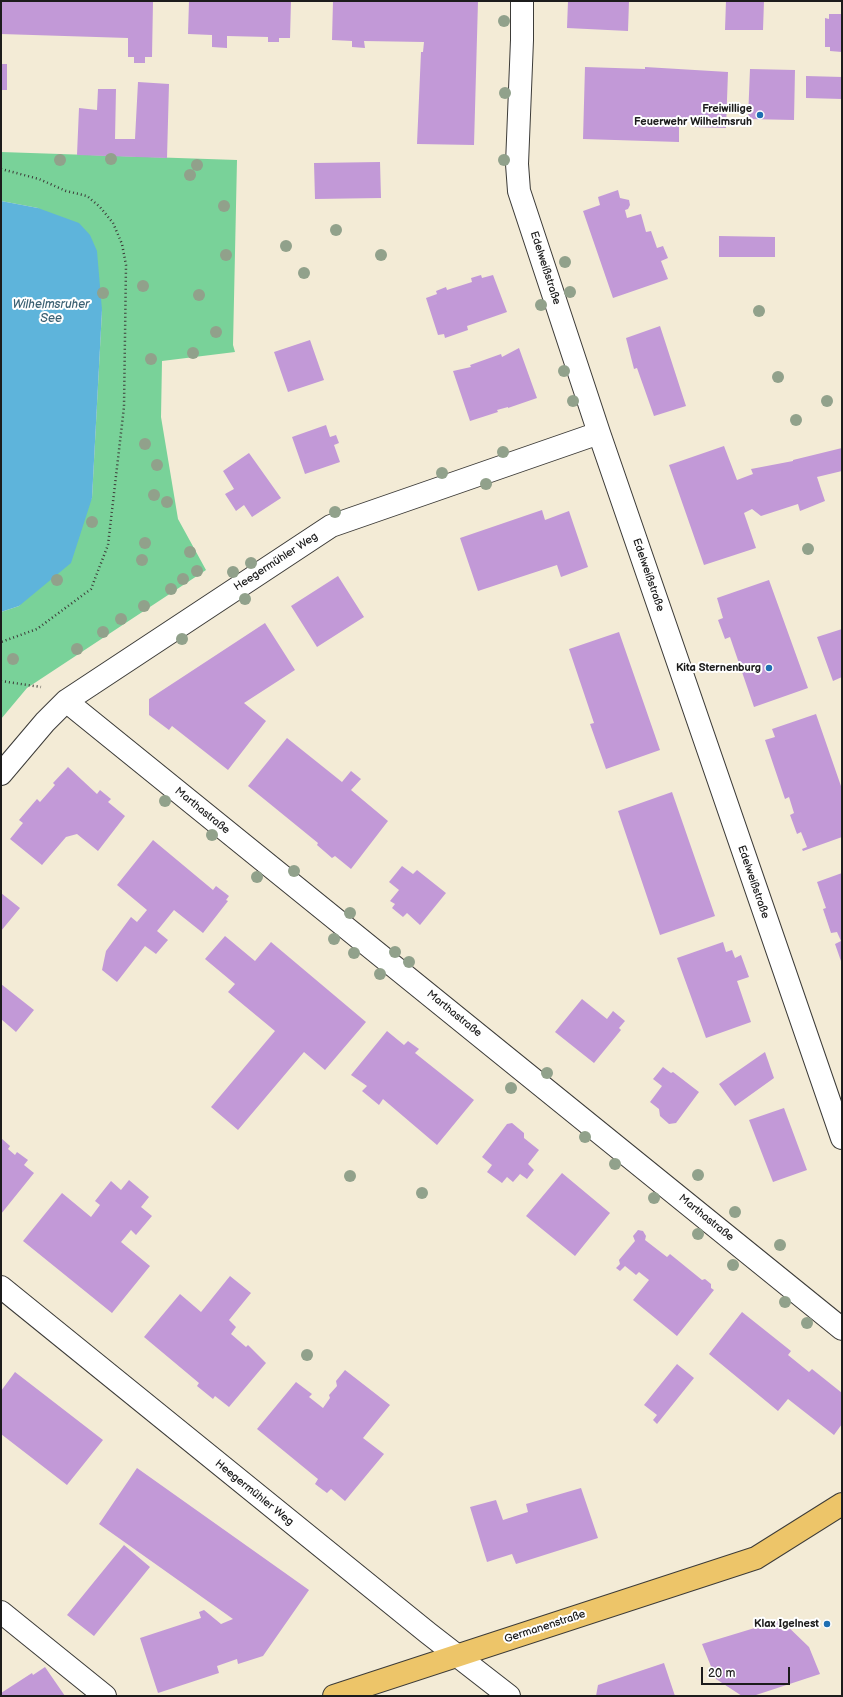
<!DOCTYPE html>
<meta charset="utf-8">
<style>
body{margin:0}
#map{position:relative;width:843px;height:1697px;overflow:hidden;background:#f3ebd6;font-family:"Balsamiq Sans",sans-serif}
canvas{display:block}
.frame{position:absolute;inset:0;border:2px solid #1c1c1c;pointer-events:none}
.scale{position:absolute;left:701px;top:1667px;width:89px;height:18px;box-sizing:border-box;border:2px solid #1c1c1c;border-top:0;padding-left:5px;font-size:12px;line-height:14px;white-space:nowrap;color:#1c1c1c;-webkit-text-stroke:3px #fff;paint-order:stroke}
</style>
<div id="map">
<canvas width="843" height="1697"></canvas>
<div class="frame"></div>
<div class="scale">20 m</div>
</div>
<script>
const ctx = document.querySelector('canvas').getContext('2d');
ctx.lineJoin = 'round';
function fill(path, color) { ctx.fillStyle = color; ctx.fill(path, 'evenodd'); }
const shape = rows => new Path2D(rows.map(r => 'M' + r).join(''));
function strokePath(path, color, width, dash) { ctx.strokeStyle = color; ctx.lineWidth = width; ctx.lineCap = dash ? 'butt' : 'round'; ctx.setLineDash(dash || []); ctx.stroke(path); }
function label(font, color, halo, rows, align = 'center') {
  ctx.font = font + ' "Balsamiq Sans",sans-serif'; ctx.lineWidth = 4; ctx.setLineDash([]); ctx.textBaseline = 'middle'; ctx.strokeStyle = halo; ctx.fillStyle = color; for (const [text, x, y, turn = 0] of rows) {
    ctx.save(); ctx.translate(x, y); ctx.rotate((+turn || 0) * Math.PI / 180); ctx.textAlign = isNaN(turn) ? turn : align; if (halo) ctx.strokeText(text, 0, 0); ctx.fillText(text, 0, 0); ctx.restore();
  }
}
fill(shape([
 [1,152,237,160,233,345,235,352,162,361,161,417,178,519,206,570,27,688,1,719,1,612,19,606,92,498,102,310,38,208,1,201]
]), '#79d299');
fill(shape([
 [1,201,38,208,79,223,90,235,97,251,102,310,92,498,71,563,19,606,1,612]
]), '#5eb4db');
fill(shape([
 [1,1,153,1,152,57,145,57,145,63,134,63,134,57,128,57,128,38,1,34],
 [189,1,291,1,290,38,279,38,279,42,268,42,268,37,227,36,227,48,212,47,212,35,188,34],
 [333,1,478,1,474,145,417,144,421,52,423,52,424,42,364,41,365,48,352,47,352,41,332,40],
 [568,1,629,1,628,31,567,28],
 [726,1,764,1,763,30,725,30],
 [829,14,842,14,842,52,830,51,830,47,825,47,825,18,829,19],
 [1,64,7,64,7,90,1,90],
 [585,67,645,69,645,67,728,72,726,128,695,127,695,118,679,118,679,142,583,139],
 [750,69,795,70,794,120,748,119],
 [806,76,842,77,842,99,806,98],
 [138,82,169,84,167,158,77,155,79,108,97,110,98,89,116,89,115,139,135,139],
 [380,162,381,198,315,199,314,163],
 [618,190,620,198,629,200,630,205,628,209,625,210,627,218,641,214,646,232,651,231,657,248,663,246,668,258,661,261,668,279,613,298,583,211,600,205,598,197],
 [719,236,775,237,775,257,719,257],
 [481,275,482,278,493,275,507,312,467,326,468,330,445,338,444,334,438,335,426,298,437,294,436,291,446,287,447,290,472,282,471,278],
 [660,326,686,406,654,416,637,368,634,369,626,338],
 [310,340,324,380,288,392,274,352],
 [519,348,537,398,508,408,508,407,497,410,498,412,470,421,453,371,471,367,470,365,501,354,502,357],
 [326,425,330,437,336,435,339,443,334,445,340,462,305,474,292,437],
 [724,446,737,480,753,474,751,469,793,461,793,460,842,448,842,471,817,477,825,501,800,511,798,504,761,516,752,509,744,513,756,548,704,565,669,465],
 [249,453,281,498,252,517,244,505,236,511,225,494,234,489,223,471],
 [542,510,545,520,569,511,588,567,561,577,557,565,478,591,460,538],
 [338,576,364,617,317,647,291,606],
 [769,580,808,688,754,707,730,637,725,639,718,620,723,618,717,598],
 [265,623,295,670,244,703,266,721,228,770,172,726,169,730,149,715,149,699],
 [842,629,842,677,833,681,817,637],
 [619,632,660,750,606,769,590,724,594,723,569,649],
 [816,714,842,789,842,837,803,851,802,849,807,847,801,832,797,834,790,815,794,813,789,797,785,799,765,740,775,737,772,729],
 [287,738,342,782,351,771,361,779,351,790,388,821,351,869,335,856,332,858,317,845,318,843,248,786],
 [68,767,97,794,100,790,111,799,108,802,125,816,98,851,77,834,66,837,42,865,10,839,23,823,19,820,37,799,40,802,55,785,53,783],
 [672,792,715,916,660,935,618,811],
 [153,840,213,890,216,886,229,896,226,900,228,901,203,933,174,910,157,931,168,940,156,954,145,946,117,982,102,970,106,951,131,917,137,922,147,910,117,885],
 [402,866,413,874,417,870,446,893,420,925,407,913,403,917,392,908,395,904,390,901,399,890,389,882],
 [842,873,842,964,835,944,841,941,837,932,831,933,823,909,826,908,817,882],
 [1,893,20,908,1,931],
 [225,936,255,961,271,942,366,1022,325,1070,304,1052,238,1130,211,1107,275,1031,228,992,235,984,205,959],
 [723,942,726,952,732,950,735,958,741,955,749,977,737,981,751,1022,706,1038,677,958],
 [1,984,34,1010,16,1032,1,1019],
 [582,999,607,1019,613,1011,625,1021,619,1028,621,1030,594,1063,555,1032],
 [387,1031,404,1045,408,1041,419,1049,415,1053,474,1100,437,1145,383,1099,379,1105,362,1091,367,1086,351,1075],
 [765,1052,774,1078,735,1106,719,1084],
 [663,1067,671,1073,673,1072,699,1092,676,1123,669,1124,660,1116,659,1109,650,1102,662,1086,653,1079],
 [784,1108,807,1170,773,1182,749,1120],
 [512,1123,524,1133,524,1138,539,1150,528,1164,534,1170,527,1179,520,1174,513,1182,507,1177,502,1183,487,1172,492,1165,482,1157,507,1124],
 [1,1138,10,1146,8,1149,15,1155,17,1152,28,1160,24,1165,34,1173,1,1214],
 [562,1173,610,1213,575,1256,526,1216],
 [129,1180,149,1197,141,1207,152,1216,136,1235,131,1230,121,1242,150,1266,112,1313,23,1241,62,1193,91,1217,100,1205,95,1201,111,1181,121,1190],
 [638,1230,643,1231,646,1236,645,1240,667,1257,670,1254,702,1280,705,1279,711,1284,711,1288,714,1290,677,1336,633,1300,649,1280,639,1272,636,1275,625,1266,620,1271,616,1268,620,1264,619,1260,635,1241,633,1236],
 [230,1276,251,1293,229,1320,236,1327,231,1334,246,1347,248,1345,266,1363,229,1407,215,1396,213,1399,197,1386,199,1383,144,1337,180,1294,201,1312],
 [742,1312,791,1351,788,1355,809,1372,812,1369,842,1393,842,1424,834,1435,788,1399,778,1411,709,1354],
 [677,1364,694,1378,657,1424,653,1420,657,1415,644,1405],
 [345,1370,390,1405,363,1438,384,1454,345,1501,331,1489,327,1493,315,1484,318,1479,257,1429,296,1382,312,1394,309,1397,323,1408,330,1398,329,1395,337,1386,336,1381],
 [15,1372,103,1440,67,1485,1,1434,1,1391],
 [137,1468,309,1590,263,1656,238,1664,237,1659,217,1666,219,1673,158,1693,140,1638,201,1618,199,1612,204,1610,221,1624,233,1619,99,1524],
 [581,1488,598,1538,516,1564,512,1554,487,1562,470,1507,496,1500,503,1520,528,1512,526,1504],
 [124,1545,150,1567,94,1636,67,1615],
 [781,1620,809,1647,820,1674,753,1696,742,1696,716,1679,702,1644],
 [664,1663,675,1696,596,1696,598,1685],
 [45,1667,65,1696,1,1696,1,1693,32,1673,33,1675]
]), '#c299d7');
const minor = shape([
 [522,1,522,40,517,164,519,191,599,433,842,1138],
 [66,701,842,1329],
 [1,774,45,722,66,701,331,526,599,433],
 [1,1287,428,1633,509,1696],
 [1,1612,105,1696]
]);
const major = shape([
 [334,1696,756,1558,842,1504]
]);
strokePath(minor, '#3c3b38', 24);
strokePath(major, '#3c3b38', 24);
strokePath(shape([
 [1,169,39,179,66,191,87,196,100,207,113,223,122,244,126,265,124,407,108,545,91,589,37,629,1,642],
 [1,681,41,687]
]), '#3c3b38', 2.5, [1, 3]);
strokePath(minor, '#fff', 22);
strokePath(major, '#edc569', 22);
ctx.fillStyle = '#91a18b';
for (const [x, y] of [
 [504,21],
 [505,93],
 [111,159],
 [60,160],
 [504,160],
 [197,165],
 [190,175],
 [224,206],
 [336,230],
 [286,246],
 [226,255],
 [381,255],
 [565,262],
 [304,273],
 [143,286],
 [570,292],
 [103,293],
 [199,295],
 [541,305],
 [759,311],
 [216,332],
 [193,353],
 [151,359],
 [564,371],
 [778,377],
 [573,401],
 [827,401],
 [796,420],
 [145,444],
 [503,452],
 [157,465],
 [442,473],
 [486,484],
 [154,495],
 [167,502],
 [335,512],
 [92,522],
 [145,543],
 [808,549],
 [190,552],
 [142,560],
 [251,563],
 [197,571],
 [233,572],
 [183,579],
 [57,580],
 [171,589],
 [245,599],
 [144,606],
 [121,619],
 [103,632],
 [182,639],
 [77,649],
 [13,659],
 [165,801],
 [212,835],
 [294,871],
 [257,877],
 [350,913],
 [334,939],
 [395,952],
 [354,953],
 [409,962],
 [380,974],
 [547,1073],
 [511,1088],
 [585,1137],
 [615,1164],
 [698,1175],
 [350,1176],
 [422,1193],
 [654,1198],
 [735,1212],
 [698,1234],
 [780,1245],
 [733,1265],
 [785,1302],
 [807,1323],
 [307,1355]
]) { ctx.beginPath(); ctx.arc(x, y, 6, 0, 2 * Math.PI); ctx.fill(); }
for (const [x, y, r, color] of [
 [760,115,4,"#1f6fb2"],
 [769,668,4,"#1f6fb2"],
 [827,1624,4,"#1f6fb2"]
]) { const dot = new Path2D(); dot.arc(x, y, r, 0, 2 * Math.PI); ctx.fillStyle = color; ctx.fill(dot); strokePath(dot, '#fff', 1.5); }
label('bold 11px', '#1c1c1c', '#fff', [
 ["Freiwillige",752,109],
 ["Feuerwehr Wilhelmsruh",752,122],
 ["Kita Sternenburg",761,668],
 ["Klax Igelnest",819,1624]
], 'right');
label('11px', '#1c1c1c', '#fff', [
 ["Edelweißstraße",545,268,72],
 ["Heegermühler Weg",276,562,-33],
 ["Edelweißstraße",648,575,71],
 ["Marthastraße",202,811,39],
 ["Edelweißstraße",753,882,71],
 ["Marthastraße",454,1014,39],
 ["Marthastraße",706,1218,39],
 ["Heegermühler Weg",254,1493,39],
 ["Germanenstraße",545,1627,-18]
]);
label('italic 12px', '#3a6072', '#fff', [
 ["Wilhelmsruher",51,305],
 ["See",51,319]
]);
</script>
